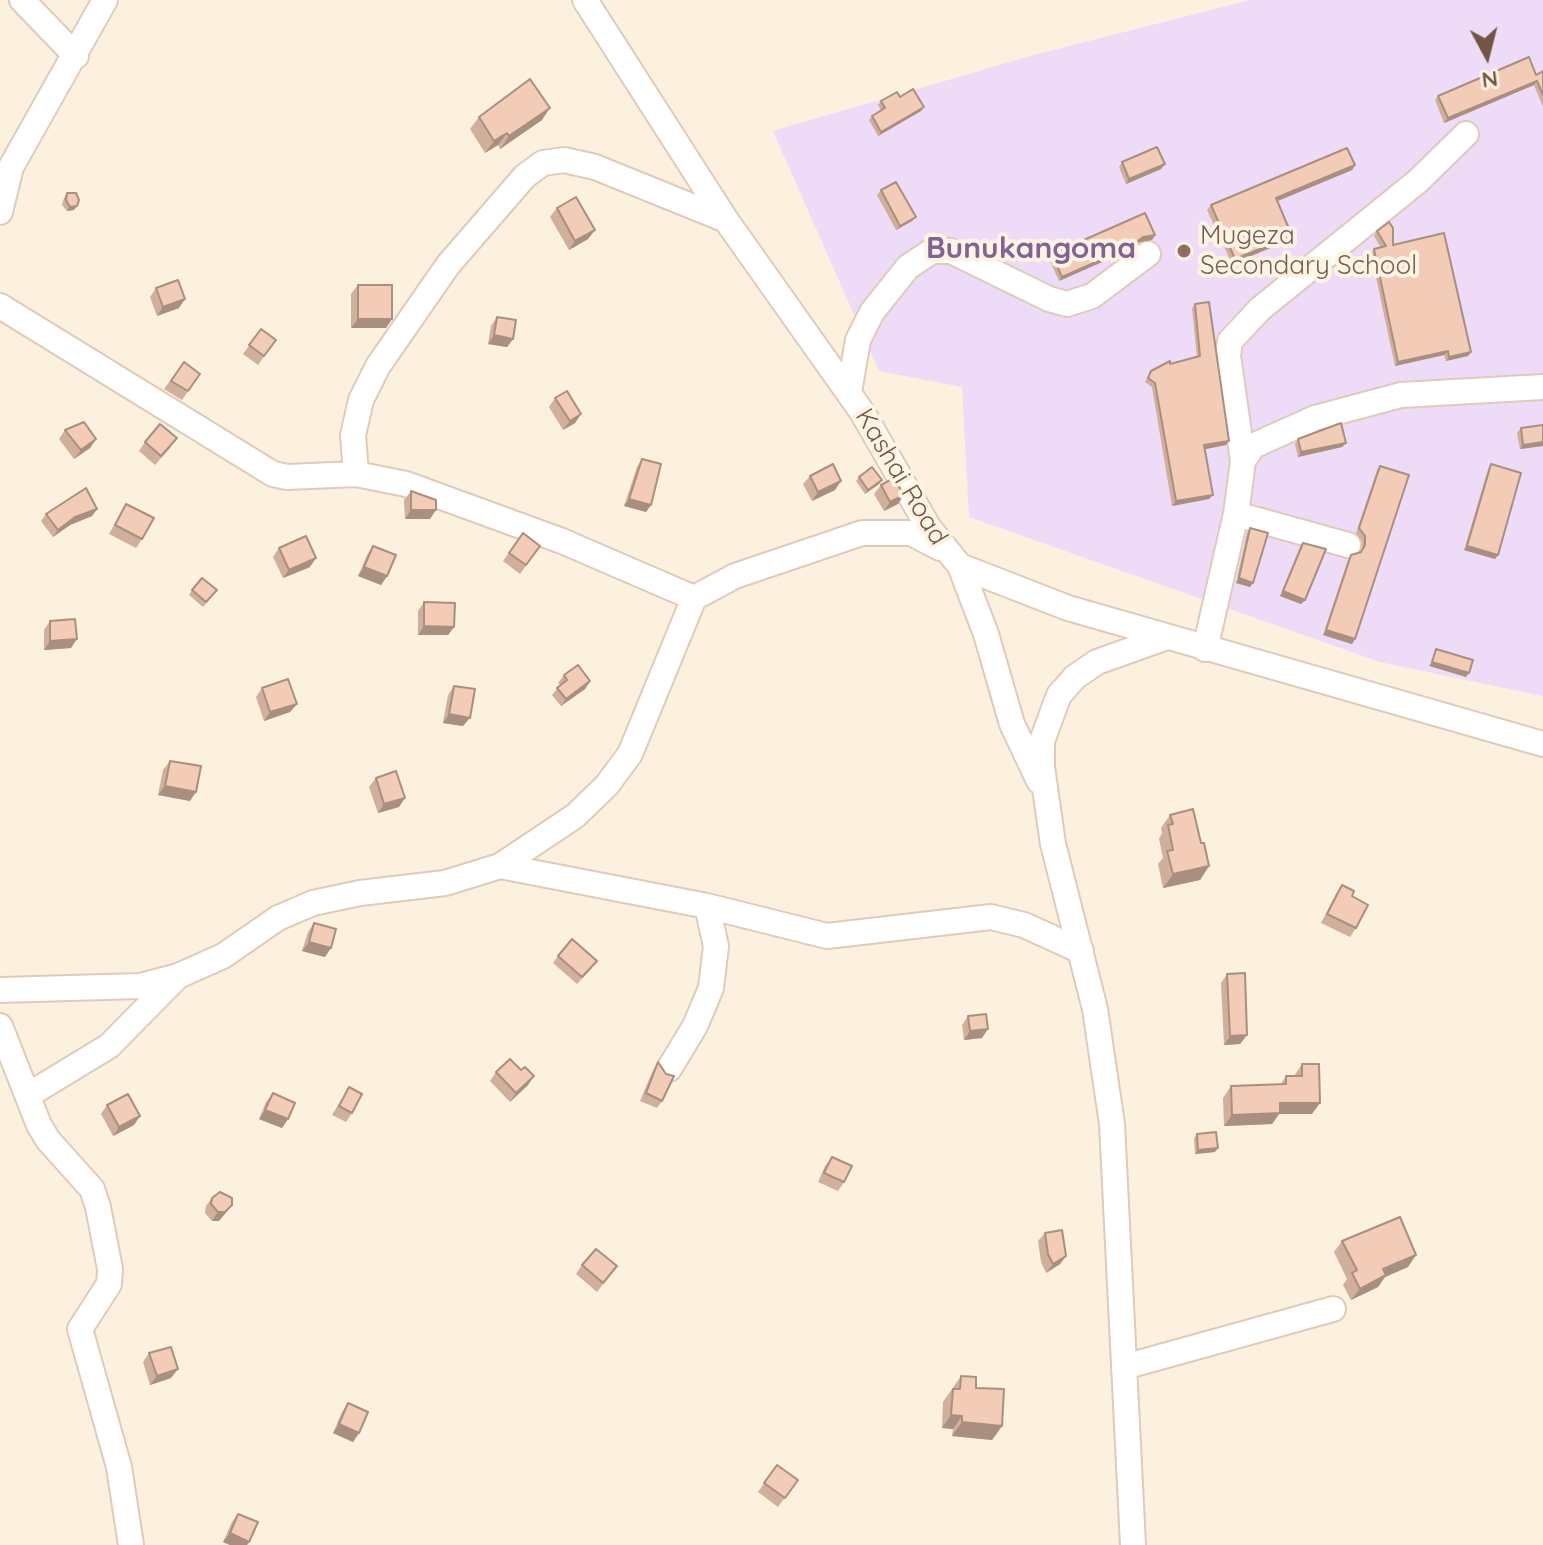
<!DOCTYPE html>
<style>
body{margin:0}
#map{position:relative;width:1543px;height:1545px;overflow:hidden;background:#fcf0de;font-family:Quicksand,sans-serif}
canvas{display:block}
.north{position:absolute;left:1447px;top:16px;width:80px;height:80px;-webkit-text-stroke:6px #fff4e4;paint-order:stroke;rotate:173deg;font-size:22px;font-weight:700;line-height:32px;text-align:center;color:#725546}
.north::after{content:'';display:block;margin:auto;width:28px;height:36px;background:#725546;clip-path:polygon(50% 0,100% 100%,50% 72%,0 100%)}
</style>
<div id="map">
<canvas width="1543" height="1545"></canvas>
<div class="north">N</div>
</div>
<script>
const ctx = document.querySelector('canvas').getContext('2d');
ctx.lineJoin = 'round';
function fill(path, color) { ctx.fillStyle = color; ctx.fill(path, 'evenodd'); }
const shape = rows => new Path2D(rows.map(r => 'M' + r).join(''));
function strokePath(path, color, width, dash) { ctx.strokeStyle = color; ctx.lineWidth = width; ctx.lineCap = dash ? 'butt' : 'round'; ctx.setLineDash(dash || []); ctx.stroke(path); }
function label(font, color, halo, rows, align = 'center') {
  ctx.font = font + ' Quicksand,sans-serif'; ctx.lineWidth = 8; ctx.setLineDash([]); ctx.textBaseline = 'middle'; ctx.strokeStyle = halo; ctx.fillStyle = color; for (const [text, x, y, turn = 0] of rows) {
    ctx.save(); ctx.translate(x, y); ctx.rotate((+turn || 0) * Math.PI / 180); ctx.textAlign = isNaN(turn) ? turn : align; if (halo) ctx.strokeText(text, 0, 0); ctx.fillText(text, 0, 0); ctx.restore();
  }
}
fill(shape([
 [1250,0,1543,0,1543,696,1380,662,969,517,962,387,879,371,773,131,1034,55]
]), '#eddbf8');
const minor = shape([
 [22,0,76,56],
 [585,0,726,220,862,412,929,528,960,566,1068,608,1543,744],
 [0,212,11,167,105,0],
 [0,306,273,474,287,477,356,474,406,484,562,541,694,598],
 [849,392,858,340,872,312,908,267,932,251,951,251,1049,299,1067,304,1092,296,1148,254],
 [1243,461,1228,356,1230,341,1260,309,1418,181,1466,134],
 [356,474,353,435,361,400,378,366,448,265,525,176,543,163,564,160,595,167,726,220],
 [1236,514,1348,545],
 [960,566,986,634,1012,724,1039,781],
 [1205,649,1236,514,1243,461,1253,446,1315,418,1401,395,1543,387],
 [500,866,707,906,827,936,991,917,1024,925,1081,951],
 [0,990,140,986,178,976,223,956,278,918,313,903,360,893,445,883,500,866,575,816,607,785,630,754,694,598,735,576,862,533,911,533,940,548],
 [0,1026,39,1125,48,1140,92,1189,98,1207,110,1269,109,1284,80,1329,119,1467,131,1545],
 [669,1069,695,1026,711,988,716,946,707,906],
 [30,1094,109,1046,178,976],
 [1124,1367,1333,1309],
 [1133,1545,1112,1124,1095,1009,1053,844,1042,767,1042,741,1059,695,1075,677,1097,662,1167,637]
]);
strokePath(minor, '#e0cbbb', 28);
strokePath(minor, '#fff', 24);
fill(shape([
 [1543,71,1543,107,1534,85,1444,123,1435,100,1438,96,1536,75],
 [900,97,924,107,921,111,878,136,869,120,872,116,881,110,878,105,881,101],
 [479,117,542,120,500,149,498,145,485,153,470,129],
 [1122,162,1161,169,1126,184,1119,167],
 [1355,165,1352,170,1277,201,1289,240,1232,264,1207,210,1211,205],
 [881,190,912,221,896,230,877,195],
 [67,193,74,210,67,211,62,205,64,198],
 [557,208,595,230,588,239,569,250,550,217],
 [1377,231,1393,245,1471,352,1468,356,1446,361,1444,355,1395,366,1371,254,1374,249,1381,248,1374,236],
 [1155,235,1152,240,1140,242,1127,251,1059,281,1049,259,1052,254],
 [358,285,392,319,386,328,351,328,351,294],
 [156,288,179,308,157,316,150,297],
 [1195,304,1229,441,1226,445,1205,449,1209,499,1172,506,1152,387,1145,382,1151,371,1197,357,1192,308],
 [497,317,513,339,507,347,488,344,491,326],
 [261,329,276,340,258,365,243,354],
 [184,362,200,374,182,400,164,389],
 [555,398,581,414,575,423,563,430,549,407],
 [1543,425,1543,446,1520,449,1517,433,1521,428],
 [65,430,96,439,90,448,74,459,59,439],
 [1298,439,1346,443,1342,447,1298,457,1295,444],
 [145,442,171,447,155,465,139,451],
 [642,459,651,505,646,512,624,506,637,467],
 [1491,464,1498,555,1495,559,1464,550,1488,469],
 [1380,466,1352,644,1323,635,1348,560,1351,555,1361,552,1362,550,1362,541,1356,533,1377,470],
 [810,476,835,490,812,501,803,484],
 [859,477,882,480,879,484,865,494,856,481],
 [881,485,904,495,898,504,884,511,874,494],
 [411,491,430,519,405,519,404,500],
 [126,504,142,539,136,548,109,534],
 [97,509,92,516,70,525,53,537,41,521,46,514],
 [1250,528,1253,583,1250,587,1236,583,1247,533],
 [523,533,540,546,520,574,503,561],
 [1303,543,1305,600,1301,604,1280,596,1300,547],
 [373,546,387,576,381,585,358,576,367,555],
 [279,548,310,567,283,578,273,557],
 [192,590,213,595,203,607,189,595],
 [424,602,454,627,448,635,418,635,418,611],
 [50,621,71,648,44,650,44,630],
 [564,675,590,681,585,689,561,706,552,695,560,685,558,683],
 [454,686,463,726,443,723,448,695],
 [262,688,297,704,290,712,264,721,256,697],
 [170,761,190,801,158,795,163,770],
 [376,778,399,807,378,813,369,787],
 [1170,815,1201,843,1209,866,1200,880,1163,888,1158,864,1163,858,1159,839,1162,833,1161,828],
 [1342,885,1352,896,1356,928,1350,937,1321,923,1336,894],
 [314,923,325,957,302,951,308,932],
 [558,956,592,968,577,984,553,963],
 [1227,974,1247,1035,1240,1044,1224,1045,1221,983],
 [968,1016,982,1038,964,1040,962,1025],
 [658,1062,662,1101,657,1108,640,1101,653,1070],
 [1302,1064,1312,1114,1279,1114,1272,1124,1224,1126,1223,1098,1231,1086,1281,1084,1286,1076,1294,1076],
 [521,1070,528,1085,510,1102,490,1081,496,1072],
 [349,1087,352,1113,346,1122,332,1115],
 [273,1093,288,1119,282,1128,259,1119,266,1102],
 [107,1105,140,1116,134,1125,113,1136,101,1114],
 [1197,1134,1215,1152,1195,1154,1194,1138],
 [832,1157,844,1182,838,1191,818,1182,825,1166],
 [212,1198,226,1213,219,1221,212,1221,205,1213,206,1206],
 [1045,1233,1066,1256,1060,1264,1046,1273,1041,1262,1038,1241],
 [1342,1241,1408,1267,1385,1277,1378,1287,1351,1300,1343,1285,1347,1279,1334,1252],
 [582,1265,617,1266,597,1292,576,1274],
 [149,1353,171,1378,150,1385,143,1362],
 [961,1376,976,1388,1002,1426,992,1440,952,1436,953,1429,942,1428,943,1402],
 [348,1403,359,1433,353,1442,333,1433,342,1412],
 [777,1465,798,1480,778,1507,758,1492],
 [238,1514,249,1542,247,1545,230,1545,223,1542,232,1522]
]), '#d0af9d');
fill(shape([
 [1537,81,1534,85,1444,123,1448,118],
 [924,107,921,111,878,136,881,132],
 [550,108,542,120,500,149,509,136],
 [507,133,498,145,485,153,494,141],
 [1165,164,1161,169,1126,184,1129,179],
 [1355,165,1352,170,1273,203,1276,198],
 [77,206,74,210,67,211,70,207],
 [916,217,912,221,896,230,900,226],
 [595,230,588,239,569,250,575,241],
 [1155,235,1152,240,1140,242,1127,251,1059,281,1062,277,1143,237],
 [1292,236,1289,240,1232,264,1235,259],
 [185,299,179,308,157,316,163,307],
 [358,319,392,319,386,328,351,328],
 [494,335,513,339,507,347,488,344],
 [1448,351,1444,355,1395,366,1398,362],
 [1471,352,1468,356,1446,361,1449,357],
 [581,414,575,423,563,430,570,421],
 [96,439,90,448,74,459,81,450],
 [1229,441,1226,445,1201,450,1204,445],
 [1543,442,1543,446,1520,449,1523,445],
 [1346,443,1342,447,1298,457,1301,452],
 [882,480,879,484,865,494,868,490],
 [841,481,835,490,812,501,818,492],
 [904,495,898,504,884,511,890,502],
 [1213,495,1209,499,1172,506,1176,501],
 [629,499,651,505,646,512,624,506],
 [97,509,92,516,70,525,53,537,58,530,75,517],
 [411,510,436,510,430,519,405,519],
 [1467,546,1498,555,1495,559,1464,550],
 [316,558,310,567,283,578,289,570],
 [364,567,387,576,381,585,358,576],
 [1239,578,1253,583,1250,587,1236,583],
 [1283,591,1305,600,1301,604,1280,596],
 [424,626,454,627,448,635,418,635],
 [1326,630,1355,639,1352,644,1323,635],
 [77,639,71,648,44,650,50,641],
 [1432,662,1469,673,1466,677,1429,666],
 [590,681,585,689,561,706,566,699],
 [297,704,290,712,264,721,270,712],
 [449,714,470,718,463,726,443,723],
 [165,786,196,792,190,801,158,795],
 [405,798,399,807,378,813,384,804],
 [1209,866,1200,880,1163,888,1173,874],
 [309,942,331,948,325,957,302,951],
 [988,1029,982,1038,964,1040,970,1031],
 [1247,1035,1240,1044,1224,1045,1230,1036],
 [534,1076,528,1085,510,1102,516,1093],
 [1280,1103,1320,1103,1312,1114,1279,1114,1272,1124,1224,1126,1232,1115],
 [265,1110,288,1119,282,1128,259,1119],
 [140,1116,134,1125,113,1136,119,1127],
 [1218,1148,1215,1152,1195,1154,1198,1150],
 [232,1205,219,1221,212,1221,218,1212],
 [1416,1255,1408,1267,1385,1277,1378,1287,1351,1300,1360,1289,1383,1269],
 [1066,1256,1060,1264,1046,1273,1053,1264],
 [178,1369,171,1378,150,1385,157,1376],
 [951,1415,962,1416,953,1429,942,1428],
 [962,1422,1002,1426,992,1440,952,1436],
 [339,1424,359,1433,353,1442,333,1433],
 [230,1533,249,1542,247,1545,230,1545,223,1542]
]), '#a98f7f');
const building = shape([
 [1529,57,1536,75,1543,71,1543,95,1537,81,1448,118,1438,96,1529,57],
 [530,79,550,108,509,136,507,133,494,141,479,117,530,79],
 [913,89,924,107,881,132,872,116,885,108,881,101,897,92,900,97,913,89],
 [1157,147,1165,164,1129,179,1122,162,1157,147],
 [1347,148,1355,165,1276,198,1292,236,1235,259,1211,205,1347,148],
 [896,182,916,217,900,226,881,190,896,182],
 [67,193,76,193,79,200,77,206,70,207,66,200,67,193],
 [576,197,595,230,575,241,557,208,576,197],
 [1145,213,1155,235,1143,237,1130,247,1062,277,1052,254,1145,213],
 [1389,222,1393,228,1393,245,1444,233,1471,352,1449,357,1448,351,1398,362,1374,249,1386,246,1377,231,1389,222],
 [178,280,185,299,163,307,156,288,178,280],
 [358,285,392,285,392,319,358,319,358,285],
 [1209,302,1229,441,1204,445,1213,495,1176,501,1155,383,1148,378,1151,371,1170,361,1170,364,1200,356,1195,304,1209,302],
 [497,317,516,320,513,339,494,335,497,317],
 [261,329,276,340,264,356,249,345,261,329],
 [184,362,200,374,188,391,171,381,184,362],
 [567,391,581,414,570,421,555,398,567,391],
 [84,422,96,439,81,450,65,430,84,422],
 [1341,423,1346,443,1301,452,1298,439,1341,423],
 [160,424,177,438,161,456,145,442,160,424],
 [1543,425,1543,442,1523,445,1521,428,1543,425],
 [642,459,661,464,651,505,629,499,642,459],
 [833,464,841,481,818,492,810,476,833,464],
 [1491,464,1521,473,1498,555,1467,546,1491,464],
 [1380,466,1409,475,1355,639,1326,630,1351,555,1361,552,1365,545,1365,536,1359,528,1380,466],
 [872,467,882,480,868,490,859,477,872,467],
 [894,478,904,495,890,502,881,485,894,478],
 [86,488,97,509,75,517,58,530,46,514,86,488],
 [411,491,436,500,436,510,411,510,411,491],
 [126,504,154,518,142,539,115,525,126,504],
 [1250,528,1268,533,1253,583,1239,578,1250,528],
 [523,533,540,546,526,565,509,553,523,533],
 [306,536,316,558,289,570,279,548,306,536],
 [1303,543,1326,549,1305,600,1283,591,1303,543],
 [373,546,396,555,387,576,364,567,373,546],
 [202,578,217,590,206,602,192,590,202,578],
 [424,602,455,603,454,627,424,626,424,602],
 [75,619,77,639,50,641,50,621,75,619],
 [1436,649,1473,660,1469,673,1432,662,1436,649],
 [578,665,590,681,566,699,557,688,567,680,564,675,578,665],
 [288,679,297,704,270,712,262,688,288,679],
 [454,686,475,689,470,718,449,714,454,686],
 [170,761,201,766,196,792,165,786,170,761],
 [396,771,405,798,384,804,376,778,396,771],
 [1193,809,1201,843,1204,843,1209,866,1173,874,1167,851,1173,850,1168,825,1173,824,1170,815,1193,809],
 [1342,885,1354,891,1352,896,1368,905,1356,928,1327,914,1342,885],
 [314,923,336,929,331,948,309,942,314,923],
 [572,939,597,961,582,977,558,956,572,939],
 [1245,973,1247,1035,1230,1036,1227,974,1245,973],
 [986,1014,988,1029,970,1031,968,1016,986,1014],
 [510,1059,521,1070,525,1067,534,1076,516,1093,496,1072,510,1059],
 [658,1062,666,1074,674,1076,662,1101,646,1093,658,1062],
 [1302,1064,1319,1064,1320,1103,1280,1103,1280,1113,1232,1115,1231,1086,1286,1084,1286,1076,1302,1076,1302,1064],
 [349,1087,362,1094,352,1113,339,1106,349,1087],
 [273,1093,295,1103,288,1119,265,1110,273,1093],
 [128,1094,140,1116,119,1127,107,1105,128,1094],
 [1216,1132,1218,1148,1198,1150,1197,1134,1216,1132],
 [832,1157,852,1166,844,1182,824,1173,832,1157],
 [220,1192,232,1198,232,1205,225,1212,218,1212,211,1204,212,1198,220,1192],
 [1400,1217,1416,1255,1383,1269,1386,1275,1360,1289,1352,1273,1357,1270,1342,1241,1400,1217],
 [1062,1230,1066,1256,1053,1264,1048,1254,1045,1233,1062,1230],
 [596,1249,617,1266,603,1283,582,1265,596,1249],
 [171,1347,178,1369,157,1376,149,1353,171,1347],
 [961,1376,976,1377,976,1388,1004,1389,1002,1426,962,1422,962,1416,951,1415,953,1389,960,1389,961,1376],
 [348,1403,368,1412,359,1433,339,1424,348,1403],
 [777,1465,798,1480,785,1498,764,1483,777,1465],
 [238,1514,258,1522,249,1542,230,1533,238,1514]
]);
fill(building, '#f2ccb6');
strokePath(building, '#a98f7f', 2);
for (const [x, y, r, color] of [
 [1184,251,8,"#8d6e63"]
]) { const dot = new Path2D(); dot.arc(x, y, r, 0, 2 * Math.PI); ctx.fillStyle = color; ctx.fill(dot); strokePath(dot, '#fff4e4', 3); }
label('26px', '#785e54', '#fff4e4', [
 ["Mugeza",1200,236],
 ["Secondary School",1200,266]
], 'left');
label('26px', '#725546', '#fff4e4', [
 ["Kashai Road",901,477,59]
]);
label('bold 30px', '#836296', '#fff4e4', [
 ["Bunukangoma",1031,249]
]);
</script>
